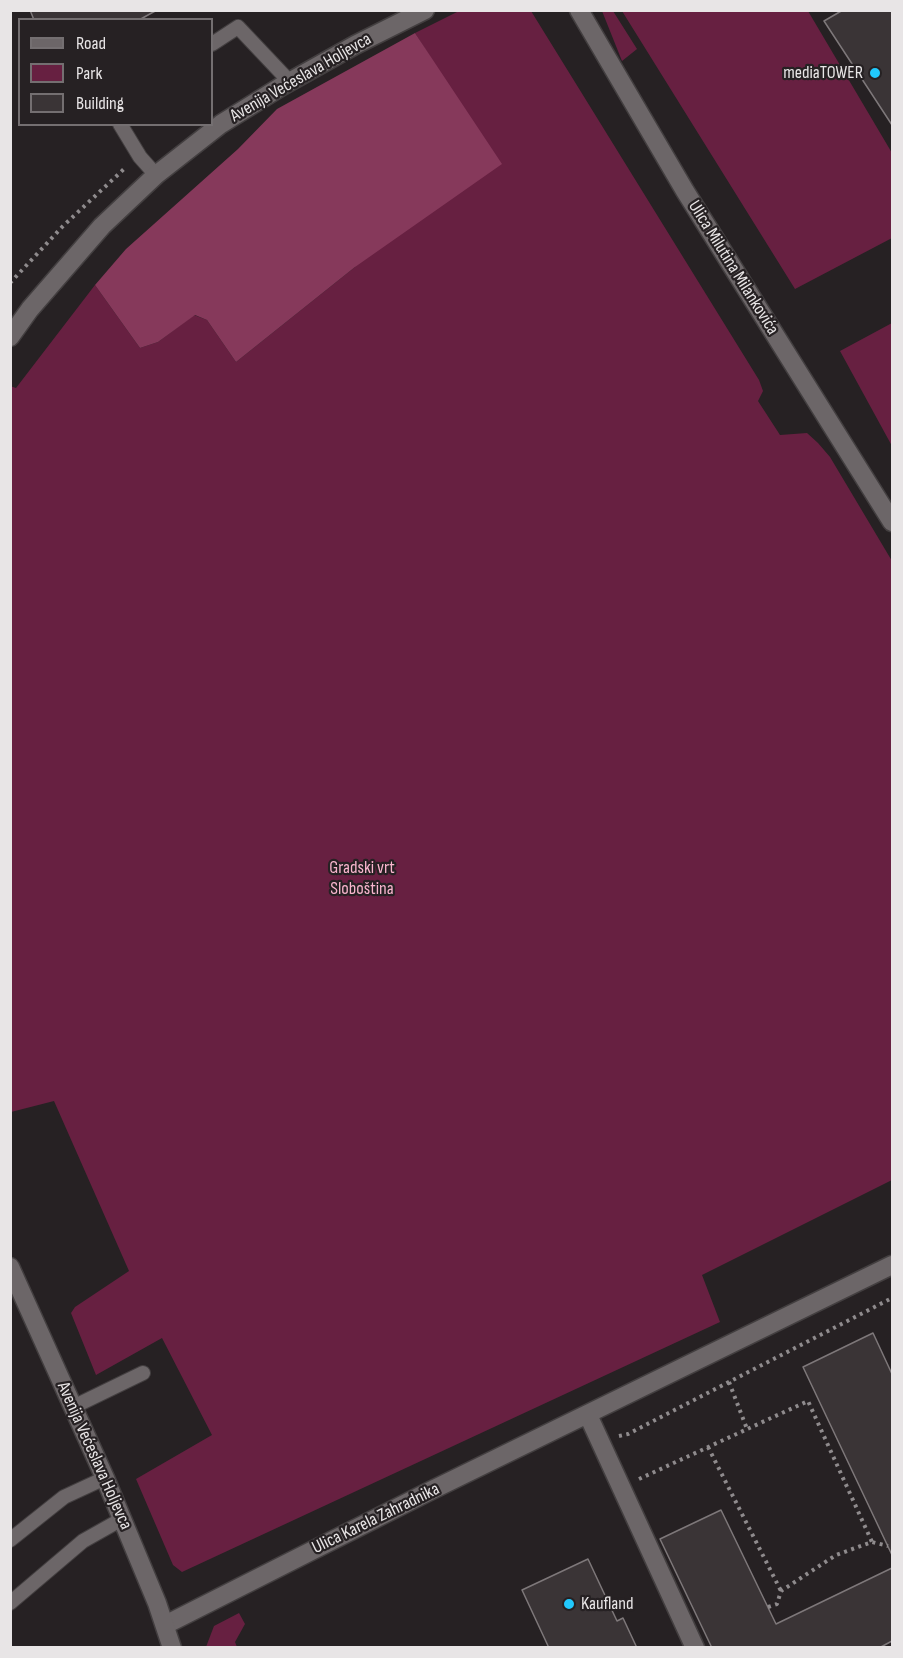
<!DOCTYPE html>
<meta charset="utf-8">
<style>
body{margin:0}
#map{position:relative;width:903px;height:1658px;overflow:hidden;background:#262123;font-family:"Sofia Sans Condensed",sans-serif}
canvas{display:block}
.frame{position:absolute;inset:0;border:12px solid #e8e5e6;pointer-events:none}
.legend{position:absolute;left:18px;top:18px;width:195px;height:108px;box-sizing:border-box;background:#262123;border:2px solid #746f71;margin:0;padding:8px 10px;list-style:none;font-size:18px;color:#e8e5e6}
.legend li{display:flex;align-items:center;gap:12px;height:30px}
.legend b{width:30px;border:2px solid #746f71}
</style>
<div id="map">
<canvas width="903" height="1658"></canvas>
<div class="frame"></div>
<ul class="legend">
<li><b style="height:8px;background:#6c6668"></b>Road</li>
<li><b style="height:16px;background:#672041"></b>Park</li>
<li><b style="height:16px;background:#3a3436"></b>Building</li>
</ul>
</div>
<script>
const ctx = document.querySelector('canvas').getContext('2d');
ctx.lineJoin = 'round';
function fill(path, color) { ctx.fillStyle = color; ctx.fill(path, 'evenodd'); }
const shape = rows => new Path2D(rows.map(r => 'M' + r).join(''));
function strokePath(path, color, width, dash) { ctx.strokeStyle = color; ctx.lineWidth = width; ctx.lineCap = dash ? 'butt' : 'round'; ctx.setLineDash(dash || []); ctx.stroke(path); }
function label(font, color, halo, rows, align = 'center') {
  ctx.font = font + ' "Sofia Sans Condensed",sans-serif'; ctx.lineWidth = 4.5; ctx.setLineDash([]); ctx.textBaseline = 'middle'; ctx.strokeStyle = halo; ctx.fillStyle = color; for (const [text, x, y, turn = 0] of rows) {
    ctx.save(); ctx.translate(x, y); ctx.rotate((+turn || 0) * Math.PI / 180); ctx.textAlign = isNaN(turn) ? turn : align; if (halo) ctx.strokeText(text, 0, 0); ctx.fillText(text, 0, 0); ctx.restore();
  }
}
fill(shape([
 [459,11,531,11,759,380,763,391,758,401,780,435,807,433,818,443,830,457,892,561,892,1180,702,1275,720,1322,182,1572,173,1565,136,1479,212,1435,162,1338,96,1375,71,1313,75,1307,129,1271,54,1101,11,1112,10,386,16,388,95,285,140,348,158,342,194,315,207,320,236,362,355,267,449,87,415,33],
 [602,11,613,11,637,49,622,61],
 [622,11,808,11,892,153,892,238,795,289],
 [892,323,892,446,840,351],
 [239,1613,245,1624,235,1642,237,1647,206,1647,214,1626]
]), '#672041');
fill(shape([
 [415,33,502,164,355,267,236,362,207,320,195,315,158,342,140,348,95,285,126,249,238,149,277,109]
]), '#86395b');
const building = shape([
 [30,10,157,10,139,20,34,20,30,10],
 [843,10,892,10,892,125,824,21,843,10],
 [873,1333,892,1374,892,1555,803,1367,873,1333],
 [721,1510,776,1624,892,1568,892,1641,879,1648,712,1648,660,1539,721,1510],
 [588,1559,617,1621,623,1618,637,1648,549,1648,522,1590,588,1559]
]);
fill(building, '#3a3436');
strokePath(building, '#7e787a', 1.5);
const lane = shape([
 [212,44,238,27,290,82],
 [120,124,140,157,156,175],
 [73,1407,143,1373],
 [10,1540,64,1497,105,1478],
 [10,1603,83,1541,122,1519]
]);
const street = shape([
 [579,10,685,191,892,522],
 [588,1415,695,1648],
 [165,1625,430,1491,892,1265]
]);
const secondary = shape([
 [10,337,30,309,102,226,156,175,221,124,282,86,355,45,425,10],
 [10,1267,105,1478,157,1603,172,1648]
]);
strokePath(lane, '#433f40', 16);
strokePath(street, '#433f40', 21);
strokePath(secondary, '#433f40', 21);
strokePath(shape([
 [10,283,62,227,124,169],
 [729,1382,747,1429],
 [619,1436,628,1434,892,1298],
 [708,1447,781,1591],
 [639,1479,808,1401,872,1542],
 [768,1607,777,1604,781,1591,836,1555,872,1542,888,1546]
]), '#8f8b8d', 4, [3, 4.5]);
strokePath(lane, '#6c6668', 14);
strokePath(street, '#6c6668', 18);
strokePath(secondary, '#6c6668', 18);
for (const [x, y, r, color] of [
 [875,73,6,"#21c9fd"],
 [569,1604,6,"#21c9fd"]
]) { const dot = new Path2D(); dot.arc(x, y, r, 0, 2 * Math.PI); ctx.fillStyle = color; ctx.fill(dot); strokePath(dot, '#262123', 2); }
label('18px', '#e8e5e6', '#262123', [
 ["mediaTOWER",863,73],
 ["Kaufland",581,1604,"left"]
], 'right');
label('18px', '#e8e5e6', '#262123', [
 ["Avenija Većeslava Holjevca",301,78,-30],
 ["Ulica Milutina Milankovića",733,268,58],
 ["Avenija Većeslava Holjevca",94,1456,66],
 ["Ulica Karela Zahradnika",376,1519,-26]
]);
label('18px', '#f9b5ce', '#262123', [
 ["Gradski vrt",362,868],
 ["Sloboština",362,889]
]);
</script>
